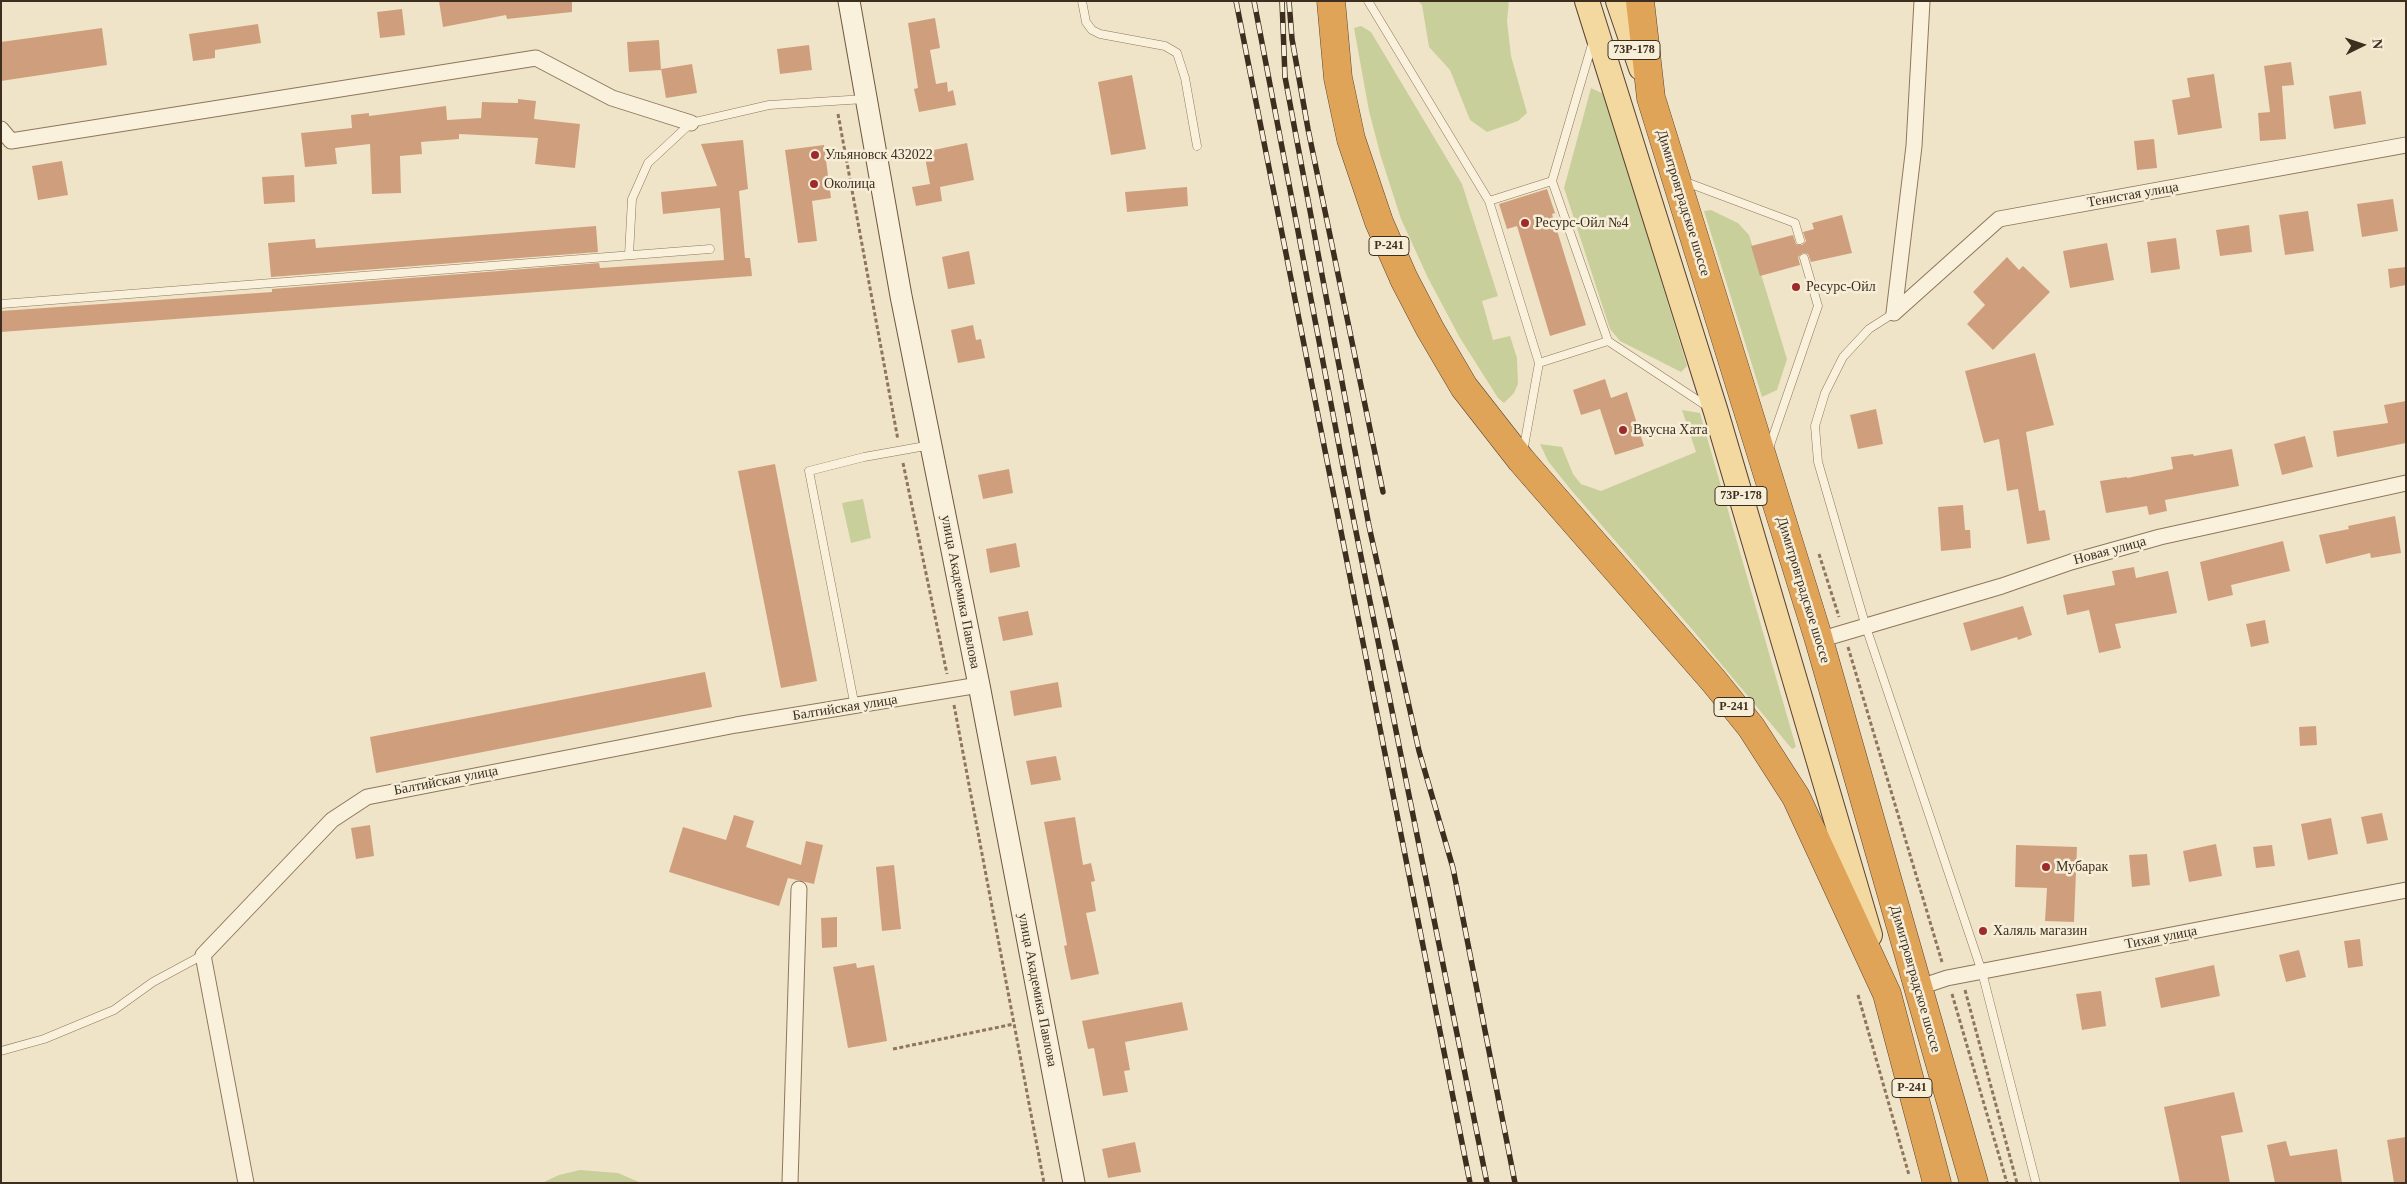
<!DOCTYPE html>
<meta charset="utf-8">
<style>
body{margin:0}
#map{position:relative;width:2407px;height:1184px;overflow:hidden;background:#f0e4c8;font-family:Georgia,serif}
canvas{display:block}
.frame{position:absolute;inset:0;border:2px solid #3d2e20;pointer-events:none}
.north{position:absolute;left:2337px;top:20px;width:50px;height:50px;-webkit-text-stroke:4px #f7eed8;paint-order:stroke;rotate:86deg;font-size:14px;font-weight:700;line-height:20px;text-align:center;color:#3d2e20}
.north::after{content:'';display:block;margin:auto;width:18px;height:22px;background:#3d2e20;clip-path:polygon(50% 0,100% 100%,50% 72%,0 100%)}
</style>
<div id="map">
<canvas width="2407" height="1184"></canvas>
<div class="frame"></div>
<div class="north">N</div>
</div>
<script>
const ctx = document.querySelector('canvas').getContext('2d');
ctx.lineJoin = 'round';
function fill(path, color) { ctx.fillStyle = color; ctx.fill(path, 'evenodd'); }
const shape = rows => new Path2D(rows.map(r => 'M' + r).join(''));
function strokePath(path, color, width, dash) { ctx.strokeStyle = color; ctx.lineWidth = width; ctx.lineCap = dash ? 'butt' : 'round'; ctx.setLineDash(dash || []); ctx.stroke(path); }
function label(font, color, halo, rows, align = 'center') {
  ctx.font = font + ' Georgia,serif'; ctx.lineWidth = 5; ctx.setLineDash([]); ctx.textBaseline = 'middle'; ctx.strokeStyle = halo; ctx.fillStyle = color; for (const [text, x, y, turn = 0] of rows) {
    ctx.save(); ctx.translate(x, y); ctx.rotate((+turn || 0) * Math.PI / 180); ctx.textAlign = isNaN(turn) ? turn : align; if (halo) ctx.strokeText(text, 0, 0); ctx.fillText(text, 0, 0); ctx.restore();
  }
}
fill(shape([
 [1418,1,1509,1,1507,21,1511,56,1527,113,1518,121,1487,132,1470,120,1450,70,1429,47,1422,5],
 [1361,26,1371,32,1462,184,1498,296,1482,301,1493,340,1510,336,1517,358,1518,384,1514,393,1504,403,1498,398,1460,338,1428,278,1401,219,1381,157,1369,111,1354,28],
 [1591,88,1604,94,1687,366,1681,372,1620,341,1610,329,1564,188],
 [1711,210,1738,223,1749,235,1787,359,1777,390,1762,397,1704,211],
 [1682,410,1700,413,1796,747,1792,749,1691,628,1571,490,1548,461,1540,444,1562,447,1573,474,1581,484,1601,491,1696,452],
 [863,499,871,538,851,543,842,503],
 [580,1170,618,1173,641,1183,542,1183,559,1175]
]), '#c9cf9b');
fill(shape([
 [439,1,572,1,572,12,507,19,506,15,443,27],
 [402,9,405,35,380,38,377,12],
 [935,18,940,48,930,50,936,84,947,82,948,92,953,90,956,105,919,112,914,89,918,88,908,23],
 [258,24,261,43,215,50,215,58,193,61,189,34],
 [102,28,107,65,1,81,1,42],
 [659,40,661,70,629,72,627,42],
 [809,45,812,70,780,74,777,49],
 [2291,62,2294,85,2282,86,2286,139,2260,141,2258,113,2270,112,2264,66],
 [692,64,697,93,666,98,661,69],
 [2214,74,2222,128,2178,135,2172,100,2190,97,2187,78],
 [1132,75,1146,149,1111,155,1098,82],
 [2361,91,2366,124,2334,129,2329,96],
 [518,99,536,101,534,119,580,124,575,168,535,164,538,138,459,134,459,139,421,142,422,154,400,156,401,193,372,194,370,144,335,148,337,164,305,167,301,133,352,128,351,115,369,113,369,116,446,106,447,120,481,118,482,102,518,103],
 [2154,139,2157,168,2137,170,2134,141],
 [743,140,748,189,739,191,745,258,750,258,752,276,1,332,1,311,272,292,272,289,599,263,600,268,724,260,720,208,663,214,661,192,717,186,701,144],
 [967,143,974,180,940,187,942,201,916,206,912,187,930,184,924,152],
 [824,145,831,198,812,201,817,241,798,243,785,150],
 [62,161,68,195,38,200,32,166],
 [294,175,295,202,264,204,262,177],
 [1187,187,1188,206,1127,212,1125,192],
 [1547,189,1555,213,1552,214,1586,325,1550,336,1517,226,1507,229,1499,204],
 [2393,199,2398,231,2362,237,2357,204],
 [2308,211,2314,251,2285,255,2279,215],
 [1842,215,1852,253,1811,262,1808,254,1803,253,1798,257,1800,265,1760,276,1751,246,1793,235,1796,244,1802,245,1806,241,1803,232,1814,229,1812,223],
 [2249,225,2252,252,2220,256,2216,230],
 [596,226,598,252,271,277,268,243,315,239,316,248],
 [2176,238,2180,269,2151,273,2147,242],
 [2107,243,2114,280,2070,288,2063,251],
 [969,251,975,284,948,289,942,257],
 [2007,257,2019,270,2023,266,2050,292,1993,350,1967,324,1985,305,1973,292],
 [2406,267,2406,285,2390,288,2388,269],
 [973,325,976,340,981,339,985,358,958,363,951,330],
 [2035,353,2054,425,2026,432,2039,511,2045,510,2050,540,2027,544,2018,489,2007,491,1999,439,1984,443,1965,371],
 [1605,379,1611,398,1627,392,1644,446,1615,455,1600,409,1581,415,1573,390],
 [2406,401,2406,443,2337,457,2333,431,2388,423,2384,405],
 [1876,409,1883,444,1858,449,1850,415],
 [2305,436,2313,467,2282,475,2274,444],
 [2232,449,2239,486,2165,500,2167,511,2149,515,2147,506,2106,513,2100,481,2127,477,2127,478,2173,469,2171,457,2193,454,2194,456],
 [775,464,817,681,781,688,738,471],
 [1009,469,1013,493,983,499,978,475],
 [1963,505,1965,530,1970,530,1971,548,1941,551,1938,507],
 [2395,516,2401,553,2371,558,2370,553,2326,564,2319,535,2349,529,2348,526],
 [2283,541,2290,571,2231,585,2233,595,2208,601,2200,562],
 [1016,543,1020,567,990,573,986,549],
 [2134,567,2136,578,2168,571,2177,613,2115,624,2121,648,2099,653,2089,610,2067,615,2063,595,2115,585,2112,571],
 [2023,606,2032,635,2018,640,2017,637,1971,651,1963,623],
 [1028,611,1033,635,1003,641,998,617],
 [2265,620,2269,643,2251,647,2246,624],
 [705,672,712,707,376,773,370,737],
 [1058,682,1062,707,1014,716,1010,691],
 [2316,726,2317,745,2300,746,2299,727],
 [1056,756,1061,780,1031,785,1026,761],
 [2382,813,2388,840,2367,844,2361,817],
 [734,815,754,821,746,847,801,865,806,841,823,845,814,884,788,878,779,906,669,872,683,827,726,840],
 [1075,817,1083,865,1091,863,1095,881,1091,882,1096,911,1086,913,1099,974,1071,980,1064,946,1067,945,1044,822],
 [2331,818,2338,854,2308,860,2301,824],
 [370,825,374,856,356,859,351,828],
 [2216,844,2222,876,2189,882,2183,851],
 [2016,845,2077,847,2074,922,2045,921,2047,888,2015,887],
 [2272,845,2275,866,2256,868,2253,847],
 [2147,854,2150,885,2132,887,2129,855],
 [894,865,901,929,882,931,876,867],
 [837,917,837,947,822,948,821,918],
 [2360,939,2363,966,2348,968,2344,941],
 [2299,950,2306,977,2286,982,2279,955],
 [856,963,857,968,874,965,887,1041,848,1048,833,967],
 [2214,965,2220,996,2161,1008,2155,978],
 [2101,991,2106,1026,2082,1030,2076,994],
 [1182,1002,1188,1030,1125,1042,1130,1070,1124,1071,1128,1092,1103,1096,1094,1048,1088,1049,1082,1021],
 [2234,1092,2243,1132,2221,1136,2230,1183,2180,1183,2164,1107],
 [2406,1137,2406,1183,2394,1183,2387,1140],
 [2286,1141,2290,1156,2337,1149,2342,1183,2275,1183,2267,1145],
 [1135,1142,1141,1172,1108,1178,1102,1149]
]), '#cf9f7d');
const lane = shape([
 [1082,1,1086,22,1092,30,1100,34,1165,46,1177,53,1185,78,1197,146],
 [1368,1,1489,201],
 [1593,41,1552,181,1608,341,1708,407],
 [1552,181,1489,201,1539,363,1608,341],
 [1683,181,1795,223,1800,240],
 [629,255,632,199,648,163,691,123,769,105,865,99],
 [1,304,710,249],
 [1894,313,1869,329,1843,357,1825,393,1815,426,1818,462,1866,627,1982,972,2036,1183],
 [1769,448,1818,306,1804,258],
 [1523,452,1539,363],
 [855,707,809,471,864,457,931,445],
 [1,1051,44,1039,114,1010,153,982,203,955]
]);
const street = shape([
 [1,129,11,141,536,58,612,98,691,123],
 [1894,313,1999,219,2406,145],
 [1894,313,1914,146,1922,1],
 [1819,640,2002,586,2071,562,2160,537,2406,483],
 [1917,988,1947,978,2406,890],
 [246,1183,203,955,332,820,367,797,736,725,979,685],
 [790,1183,799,889]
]);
const secondary = shape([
 [849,1,901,296,979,685,1074,1183]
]);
const primary = shape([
 [1587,1,1716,412,1870,935],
 [1618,1,1641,68]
]);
const highway = shape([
 [1331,1,1338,78,1351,139,1379,222,1404,279,1430,329,1464,387,1521,460,1713,680,1751,727,1796,797,1887,994,1937,1183],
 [1640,1,1651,98,1819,640,1974,1183]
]);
strokePath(lane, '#8d765c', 9);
strokePath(street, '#8d765c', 17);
strokePath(secondary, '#6f573f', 23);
strokePath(primary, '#5b4430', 26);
strokePath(highway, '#5b4430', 29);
strokePath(shape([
 [838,114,898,440],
 [903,463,947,674],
 [1819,554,1839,617],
 [1848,647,1942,962],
 [954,705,1044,1183],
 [1965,990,2017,1183],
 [1952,994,2007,1183],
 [1858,995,1909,1175],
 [893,1049,1014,1024]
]), '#8d765c', 3, [4, 2.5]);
strokePath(lane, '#faf1dc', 8);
strokePath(street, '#faf1dc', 15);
strokePath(secondary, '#faf1dc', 21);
strokePath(primary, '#f3d9a0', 24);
strokePath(highway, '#e0a458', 28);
const rail = shape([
 [1236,1,1470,1183],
 [1254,1,1345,477,1487,1183],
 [1282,1,1285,77,1369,526,1419,751,1453,868,1515,1183],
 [1289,1,1292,39,1308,129,1383,492]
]);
strokePath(rail, '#3d2e20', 5.5);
strokePath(rail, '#f7eed8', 4, [11]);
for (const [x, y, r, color] of [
 [815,155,5,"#9e2a2b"],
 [814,184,5,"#9e2a2b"],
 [1525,223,5,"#9e2a2b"],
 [1796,287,5,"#9e2a2b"],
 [1623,430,5,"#9e2a2b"],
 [2046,867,5,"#9e2a2b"],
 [1983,931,5,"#9e2a2b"]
]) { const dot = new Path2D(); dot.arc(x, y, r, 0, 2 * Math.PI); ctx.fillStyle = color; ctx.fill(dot); strokePath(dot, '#f7eed8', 2); }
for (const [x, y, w] of [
 [1634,50,52],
 [1389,246,40],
 [1741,496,52],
 [1734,707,40],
 [1912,1088,40]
]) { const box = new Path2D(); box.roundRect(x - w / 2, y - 9.5, w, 19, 4); ctx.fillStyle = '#f7eed8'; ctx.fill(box); strokePath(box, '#3d2e20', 1); }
label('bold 12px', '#3d2e20', null, [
 ["73Р-178",1634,50],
 ["Р-241",1389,246],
 ["73Р-178",1741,496],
 ["Р-241",1734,707],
 ["Р-241",1912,1088]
]);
label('14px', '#3d2e20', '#f7eed8', [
 ["Ульяновск 432022",825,155],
 ["Околица",824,184],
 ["Ресурс-Ойл №4",1535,223],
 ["Ресурс-Ойл",1806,287],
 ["Вкусна Хата",1633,430],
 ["Мубарак",2056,867],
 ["Халяль магазин",1993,931]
], 'left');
label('14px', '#3d2e20', '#f7eed8', [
 ["Тенистая улица",2133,195,-10],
 ["Димитровградское шоссе",1683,203,73],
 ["Новая улица",2110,551,-15],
 ["Димитровградское шоссе",1803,590,73],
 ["улица Академика Павлова",960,592,79],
 ["Балтийская улица",845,708,-9],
 ["Балтийская улица",446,781,-11],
 ["Тихая улица",2161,938,-11],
 ["Димитровградское шоссе",1915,979,74],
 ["улица Академика Павлова",1037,990,79]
]);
</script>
